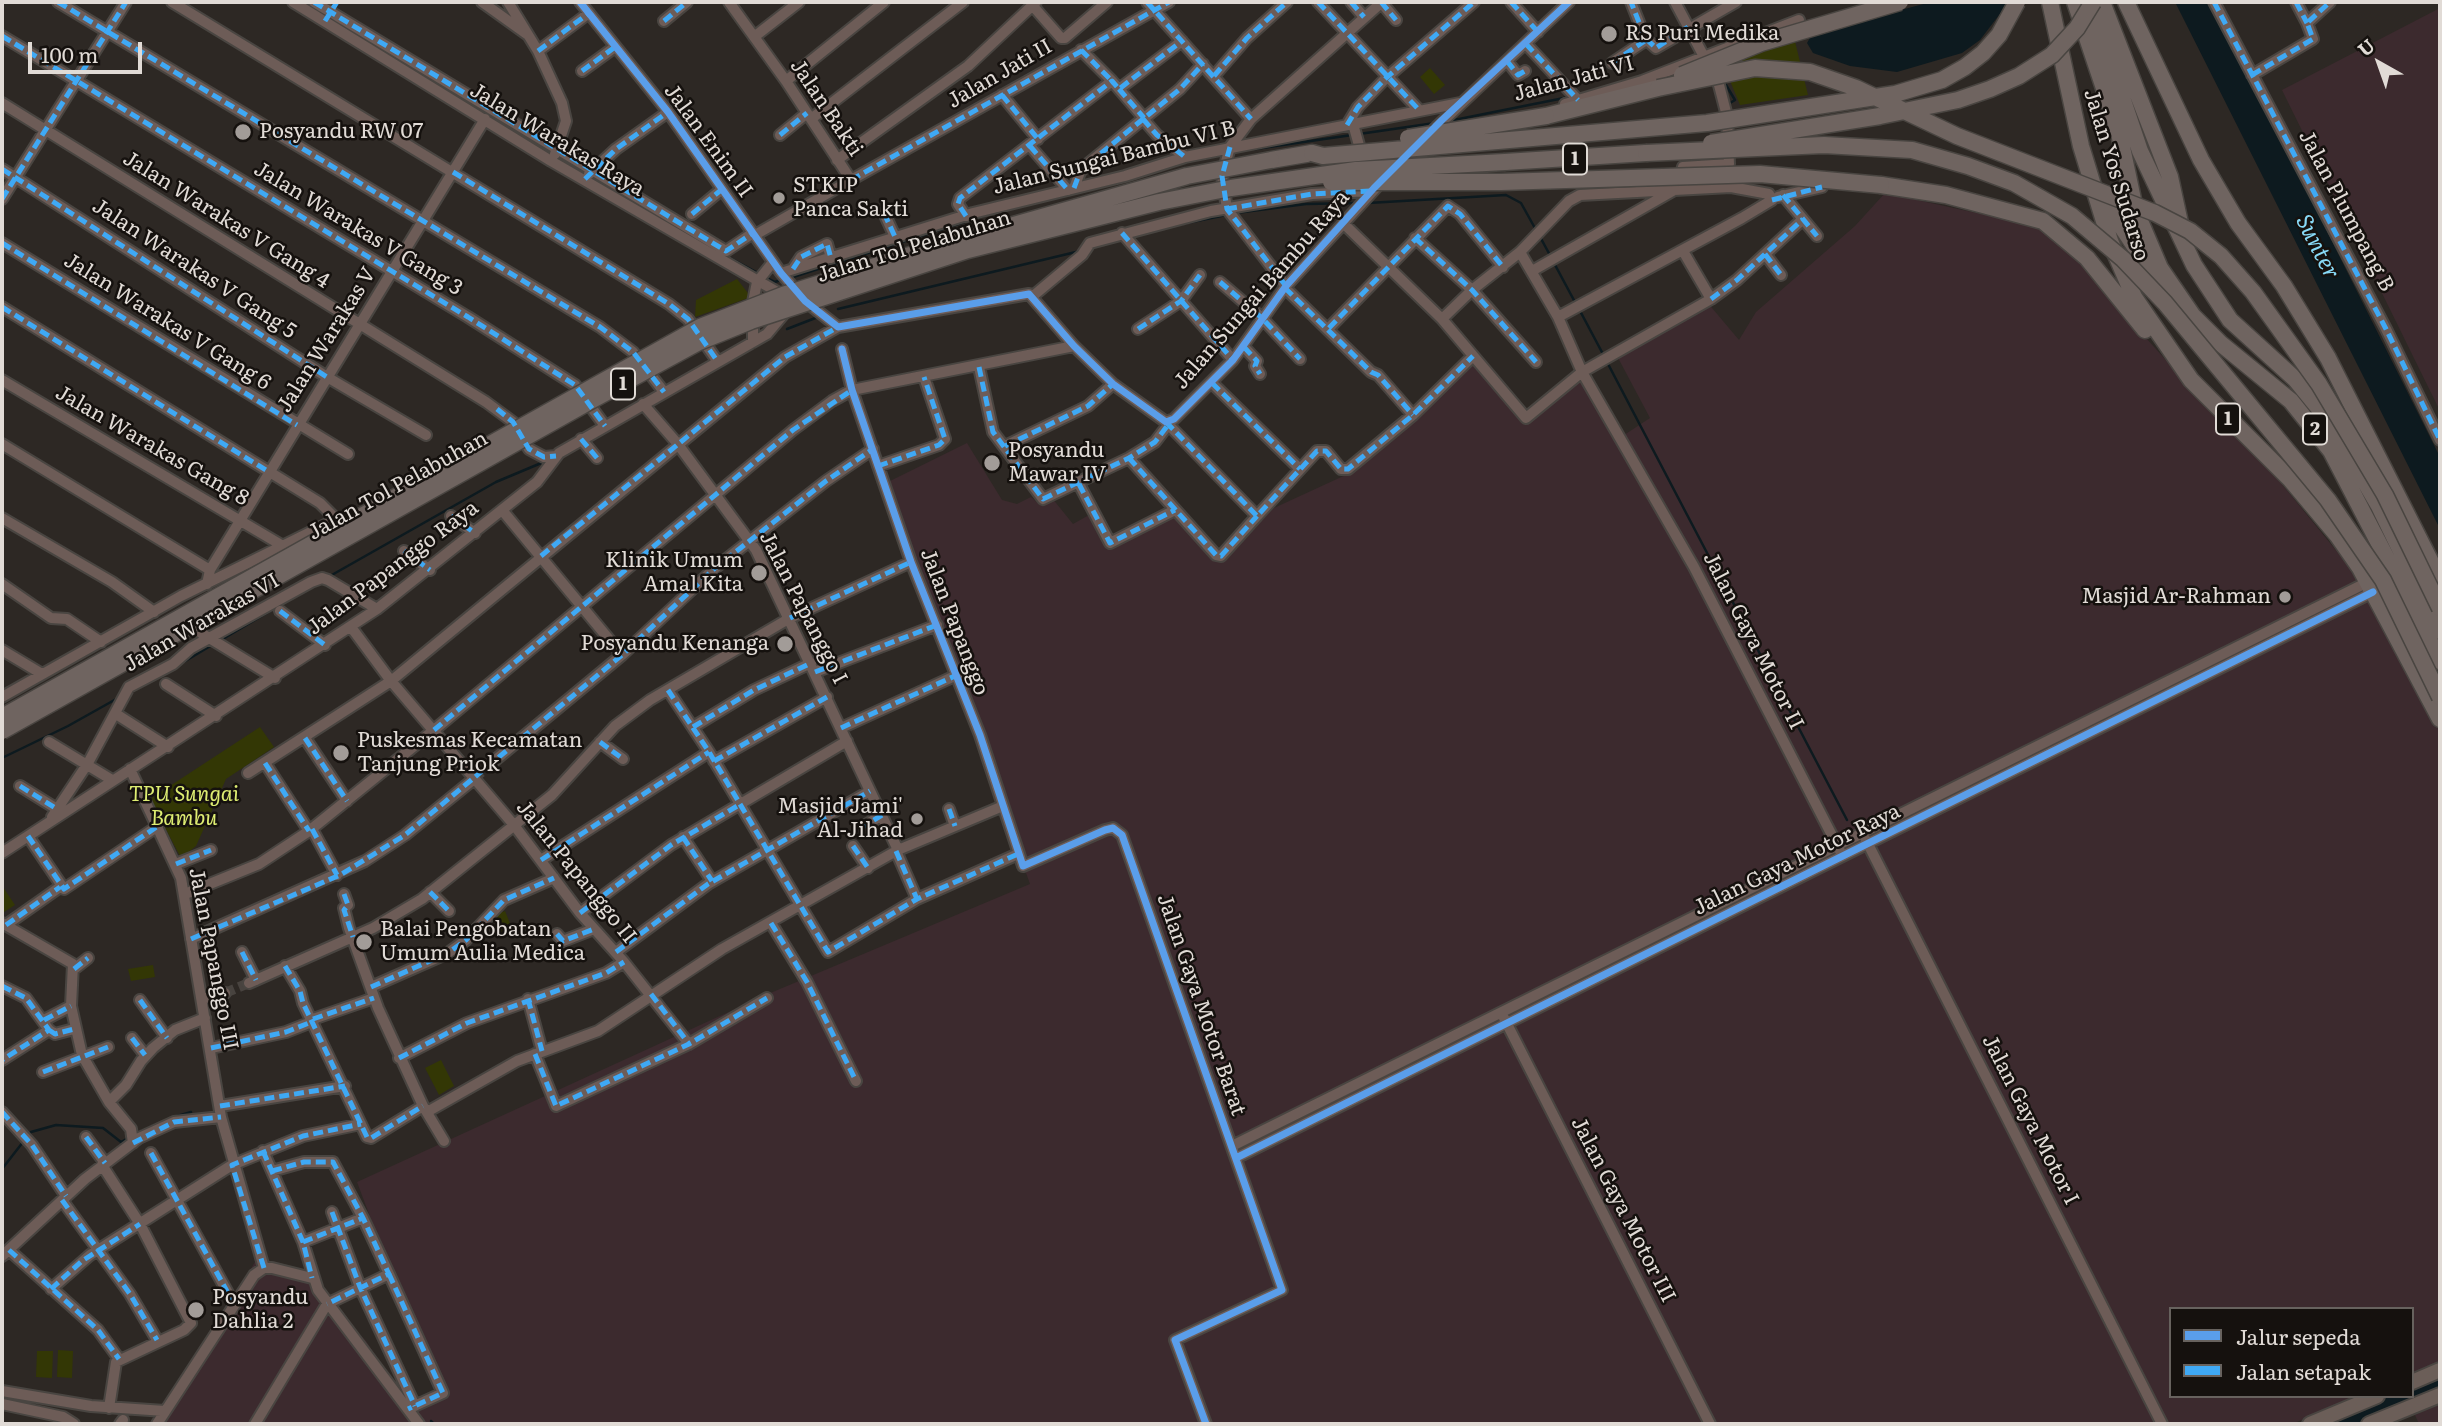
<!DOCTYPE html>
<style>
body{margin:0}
#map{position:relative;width:2442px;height:1426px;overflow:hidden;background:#2d2824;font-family:Literata,serif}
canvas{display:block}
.frame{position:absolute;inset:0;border:4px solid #e1dbd6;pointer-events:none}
.legend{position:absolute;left:2169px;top:1307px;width:245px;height:91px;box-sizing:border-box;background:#15110e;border:2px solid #67625e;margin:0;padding:9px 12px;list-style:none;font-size:21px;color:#e1dbd6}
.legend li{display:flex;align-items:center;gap:14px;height:35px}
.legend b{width:35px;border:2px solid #67625e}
.north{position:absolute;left:2344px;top:28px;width:70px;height:70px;-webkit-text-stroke:5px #15110e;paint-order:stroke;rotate:320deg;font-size:19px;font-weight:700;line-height:28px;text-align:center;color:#e1dbd6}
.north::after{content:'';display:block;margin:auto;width:24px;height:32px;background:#e1dbd6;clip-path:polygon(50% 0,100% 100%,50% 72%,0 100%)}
.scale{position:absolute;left:28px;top:42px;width:114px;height:32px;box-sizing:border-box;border:4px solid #e1dbd6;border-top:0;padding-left:9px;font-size:21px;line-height:24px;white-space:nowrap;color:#e1dbd6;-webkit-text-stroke:5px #15110e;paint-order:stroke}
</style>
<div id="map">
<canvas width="2442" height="1426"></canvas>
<div class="frame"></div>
<ul class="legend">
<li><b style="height:9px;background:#5a9eea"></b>Jalur sepeda</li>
<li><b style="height:9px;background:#3fa9f5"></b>Jalan setapak</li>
</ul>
<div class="north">U</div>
<div class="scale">100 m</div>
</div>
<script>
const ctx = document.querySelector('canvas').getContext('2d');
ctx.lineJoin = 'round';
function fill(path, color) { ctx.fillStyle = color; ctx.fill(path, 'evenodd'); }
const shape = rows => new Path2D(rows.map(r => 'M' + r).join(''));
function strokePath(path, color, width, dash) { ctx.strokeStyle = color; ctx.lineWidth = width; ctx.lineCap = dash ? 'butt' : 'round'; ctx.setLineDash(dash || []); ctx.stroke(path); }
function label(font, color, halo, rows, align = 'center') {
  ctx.font = font + ' Literata,serif'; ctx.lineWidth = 5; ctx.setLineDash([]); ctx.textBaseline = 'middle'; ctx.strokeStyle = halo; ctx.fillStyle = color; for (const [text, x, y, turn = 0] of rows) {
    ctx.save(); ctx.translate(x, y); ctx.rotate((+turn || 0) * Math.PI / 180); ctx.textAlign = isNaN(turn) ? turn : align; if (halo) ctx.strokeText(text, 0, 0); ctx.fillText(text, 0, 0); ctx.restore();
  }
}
fill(shape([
 [2440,8,2440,411,2282,90],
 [1885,193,2050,229,2099,273,2102,289,2182,378,2241,434,2370,592,2440,719,2440,1361,2412,1373,2412,1309,2171,1309,2171,1396,2358,1396,2292,1424,161,1424,256,1260,300,1273,366,1341,409,1407,437,1395,357,1182,768,994,1030,884,886,483,967,443,1002,500,1017,504,1031,497,1040,505,1052,498,1073,524,1089,515,1113,547,1169,507,1221,561,1274,508,1350,473,1471,356,1526,418,1583,373,1618,439,1650,418,1616,354,1707,302,1739,340,1756,312,1855,226],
 [2440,1404,2440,1424,2419,1424,2415,1415]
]), '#3c2a2e');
fill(shape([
 [1792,29,1808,95,1740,105,1718,52],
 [1430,68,1445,85,1434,94,1420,77],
 [737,279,751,297,695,317,696,300],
 [260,727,274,747,226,779,196,846,181,858,150,799],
 [3,887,15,905,4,912,2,909],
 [505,911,512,928,499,933,492,916],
 [153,965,155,977,131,981,128,969],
 [441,1060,454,1086,439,1095,425,1068],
 [58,1350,73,1351,72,1378,57,1377],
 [37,1351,53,1351,52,1378,36,1377]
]), '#333705');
fill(shape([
 [1931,2,2009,2,1980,40,1962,53,1897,72,1850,66,1813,53,1807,43,1811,36,1829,29],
 [2175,2,2212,2,2440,457,2440,529]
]), '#0d1a1f');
strokePath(shape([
 [345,28,399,62],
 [1723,80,1735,100,1730,103],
 [459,98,552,153],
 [1449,121,1569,97],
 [1359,134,1435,123],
 [1255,149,1352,135],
 [558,156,571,163],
 [1368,203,1506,195,1521,203,1536,230],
 [1236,213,1306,204,1358,203],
 [1177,225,1226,215],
 [1539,235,1551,257],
 [730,258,758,273],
 [1554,263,1576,304],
 [767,278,775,282,783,279],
 [790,278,983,216],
 [838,309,1080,251],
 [1579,309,1604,356],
 [787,329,818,317],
 [1607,362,1847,820],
 [330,576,496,482,546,461],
 [221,640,294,597],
 [182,663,212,645],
 [133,691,146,684],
 [2,758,68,726,118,698],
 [174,1117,191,1112],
 [135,1134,155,1125],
 [27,1137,31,1132,56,1125,103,1128,121,1142,130,1137],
 [2,1169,23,1142],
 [431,1421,434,1424]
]), '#0d1a1f', 2.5);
strokePath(shape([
 [2412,1393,2440,1382],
 [2338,1424,2405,1396]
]), '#0d1a1f', 14);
strokePath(shape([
 [474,779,494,761],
 [225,993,249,983]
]), '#48433f', 10, [10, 5]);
const minor = shape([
 [58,2,600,327,633,352,664,392],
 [172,2,669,304,688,319,718,362],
 [293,2,551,161,786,297],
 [314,2,726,251,753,233],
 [482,2,528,35],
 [508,2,538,51,562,103,566,121,555,154],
 [580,2,668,112,781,273,805,301,838,327,1029,294,1074,346,1113,384,1166,422,1174,419,1233,360,1286,286,1383,180],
 [729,2,786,81,851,180,755,235],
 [1147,2,1251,119],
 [1318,2,1419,110],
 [1351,2,1364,17],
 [1381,2,1396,20],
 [1511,2,1538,32],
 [1675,2,1719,85,1727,116,1729,164,1683,167,1679,181],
 [2214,2,2386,329,2440,440],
 [2296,2,2307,23],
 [1032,5,1061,38,1065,38,1107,2],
 [664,21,687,2],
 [2,36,468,317,575,385,605,426],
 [754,37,799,2],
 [1646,39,1656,48,1736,2],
 [1526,44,1578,100],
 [1081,50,1112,81],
 [538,51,589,13],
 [1507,61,1518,75,1525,71],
 [1612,63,1646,40,1631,2],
 [582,71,615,47],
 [2252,75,2313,39,2307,23,2330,2],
 [1214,76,1247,38,1287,2],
 [786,81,884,2],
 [1119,89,1144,118],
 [1002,95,1038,139],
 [2,103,486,402,513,422,529,449,544,457,556,456],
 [1565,104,1642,81,1799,20],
 [811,119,963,2],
 [1143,119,1157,135,1185,157],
 [1353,124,1362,156],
 [1347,125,1358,107,1386,78,1474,2],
 [1429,134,1569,2],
 [780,135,807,113],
 [1030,146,1068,190],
 [837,160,968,66,1036,2],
 [2,169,327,377,426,435],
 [589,174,616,149,668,112],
 [851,180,1169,2],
 [1074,188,1080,172,1089,163,1180,89,1203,64],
 [1783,195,1817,236],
 [1778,197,1822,187],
 [2,199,126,2],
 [884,213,896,239],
 [692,214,721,190],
 [966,216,958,204,960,198,1112,81,1119,89,1182,41],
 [1343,223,1442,319,1526,418,1582,372,1711,299,1737,280,1803,219],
 [1122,233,1233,360],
 [1415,238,1472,290,1536,362],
 [2,243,348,454],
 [1683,251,1711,299],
 [1520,252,1558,317,1582,372,1694,567,1840,851],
 [1765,254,1781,275],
 [793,269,801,257,827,244,831,258],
 [1532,271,1678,188],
 [781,273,973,213,1125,176,1185,157,1460,103],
 [1220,282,1262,318,1300,359],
 [1286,286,1227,209,1222,176,1230,147,1251,119,1382,2],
 [1285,288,1371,372,1378,375,1413,415],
 [1033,296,1082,255,1090,243,1211,211,1312,194,1371,191],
 [2,307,320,503,334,517,331,522,181,596,2,697],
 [1442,319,1472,290,1520,252,1569,201,1580,195,1731,187,1769,194,1772,200,1742,218,1558,317],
 [1329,328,1448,206,1460,214,1503,267],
 [1138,329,1181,301,1200,275],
 [753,342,753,302,757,282,773,262],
 [1244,347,1257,361,1255,366,1260,374],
 [842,349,852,390,911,562,980,735,1023,866,1105,830,1113,828,1122,835,1282,1290,1175,1340,1206,1424],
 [979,367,993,432,1043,499,1129,458,1155,442,1168,425],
 [2,380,283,546],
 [1212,383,1300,469],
 [643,404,677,443,756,550,898,850],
 [1166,422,1257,516,1317,451,1326,451,1341,469,1348,469,1413,415,1473,356],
 [581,439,597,458],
 [2,444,210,570],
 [1005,446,1088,406,1113,384],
 [1129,458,1216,555,1221,556,1257,516],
 [878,466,939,445,945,439,924,377],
 [1079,484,1110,543,1175,510],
 [502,510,622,655],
 [451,516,475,533],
 [2,518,112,582,154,612],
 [404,551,430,570],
 [2,584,51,618,67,619,101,642],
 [207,584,210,570,485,119],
 [280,611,325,645],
 [189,618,201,633,275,678],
 [351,627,391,681,514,825,580,913,624,962,689,1044],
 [2,650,42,674],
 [815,672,937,625],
 [166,684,216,716],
 [668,690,709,752,828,952,917,899,1018,854],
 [116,714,168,747],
 [693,727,754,690,811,663],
 [841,728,957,675],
 [305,738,347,801],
 [49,742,112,780],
 [600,742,623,759],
 [494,761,622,655,715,568,826,481,873,449],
 [714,761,827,697],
 [265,763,309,831],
 [130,769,181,878,221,1117,264,1268],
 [248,773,391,681,785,357,838,327],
 [20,786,57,809],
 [949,809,955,826],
 [52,817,88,763,129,687,173,664,191,648,311,582,322,578,328,580,377,609],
 [861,828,882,815],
 [312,829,337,875],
 [28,836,64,889,158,826],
 [683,837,712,881],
 [1866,840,2162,1424],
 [853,846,868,868],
 [896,851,917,899],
 [2,853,377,609,537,482,559,453,767,334,787,310],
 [541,860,709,752],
 [176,864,211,850],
 [430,892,449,911],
 [185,894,259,864,309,831,434,730,793,430,832,401,852,390,1074,346],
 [344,894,348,905,344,908,349,928,378,1008,423,1106,444,1141],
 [580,913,671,845,847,741],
 [2,923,73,964,71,1006,82,1055,109,1102,131,1129,133,1143],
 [771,923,807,982,856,1081],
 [6,925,60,887],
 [557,934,563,941,594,929],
 [191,939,365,861,405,835,474,779],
 [242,952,256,980],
 [616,952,708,884,870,791],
 [285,966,300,991,303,1003,367,1137,371,1138,423,1106],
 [74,969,88,958],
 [249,983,373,928,422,899,552,795,615,726,650,700,790,618,911,562],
 [2,986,26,998,49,1030,2,1060],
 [371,987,448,953,466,940,504,900,554,878],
 [202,999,225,993],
 [528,999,542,1051],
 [140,1000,167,1038],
 [1504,1018,1710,1424],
 [313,1019,374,998],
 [44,1020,71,1006],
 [49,1030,55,1034,74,1029],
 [132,1038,145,1055],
 [211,1048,286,1032,314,1021],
 [535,1054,556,1106,689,1044,767,998],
 [399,1058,467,1023,606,973,624,962],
 [43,1072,108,1047],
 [109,1102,126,1085,141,1061,153,1048,175,1030,205,1018],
 [220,1106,345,1086],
 [2,1112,32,1145,66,1196],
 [427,1112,517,1061,598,1031,722,949,898,850,1003,806],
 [86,1137,105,1163],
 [1232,1146,2368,582],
 [263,1151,303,1242,318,1290,419,1424],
 [151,1153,234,1304],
 [1236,1158,2373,592],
 [102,1165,140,1224,191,1323,184,1330,116,1362,109,1408],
 [272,1171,304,1162,333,1162,363,1218],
 [62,1200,130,1294,157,1340],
 [332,1212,360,1287,415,1406],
 [9,1250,98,1330,119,1359],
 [2,1256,85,1179,139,1138,174,1122,221,1117],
 [389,1274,443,1393,410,1408],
 [51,1289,90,1255,232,1165,303,1136,361,1124],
 [2,1391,91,1406,165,1411],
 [2,1404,63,1417,74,1424],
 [120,1424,123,1420],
 [157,1424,254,1275,264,1268,272,1268,312,1278],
 [255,1424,327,1304,389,1274,363,1218,303,1242]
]);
const major = shape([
 [2412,1382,2440,1370],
 [2310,1424,2377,1396],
 [2369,1424,2440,1395]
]);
const highway = shape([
 [2050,2,2081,146,2110,241,2134,297,2191,380,2290,479,2337,535,2360,568,2440,719],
 [2075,2,2119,133,2135,209,2160,268,2193,316,2220,343,2291,401,2331,451,2440,661],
 [2090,2,2140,151,2194,265,2230,320,2295,379,2330,422,2379,506,2440,631],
 [2102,2,2170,177,2180,223],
 [2126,2,2201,160,2238,223,2284,286,2328,358,2440,580],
 [1546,116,1658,88],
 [1271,160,1312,153],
 [1505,162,1646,153],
 [1881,185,1946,195,2043,221,2087,258,2145,330],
 [2106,203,2165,292]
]);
strokePath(minor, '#494541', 14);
strokePath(major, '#494541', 18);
strokePath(highway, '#494541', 19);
strokePath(minor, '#6d5c57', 10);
strokePath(major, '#6b5e58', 14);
strokePath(highway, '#6f6460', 16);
const highwayBridge = shape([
 [1682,75,1761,43,1900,2],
 [1658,88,1755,68,1810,72,1856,88,1957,136,2155,213,2190,231,2221,256,2253,292,2319,384,2385,495,2440,608],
 [1408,138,1546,116],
 [1711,143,1880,116,1958,100,1990,89,2019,76,2052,55,2077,28,2093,2],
 [1312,153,1323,156,1707,123,1895,94,1942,80,1965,67,1983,53,1999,35,2017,2],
 [1646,153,1824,145,1912,150,1968,166,2014,183,2072,216,2123,259,2165,303,2328,500,2383,580,2440,697],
 [1331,182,1501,182,1760,174,1881,185],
 [2,717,700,327,783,295,936,247,1187,176,1271,160],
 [2,731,594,399,699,342,751,321,968,250,1159,202,1231,188,1356,170,1505,162]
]);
strokePath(highwayBridge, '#494541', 19, []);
strokePath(highwayBridge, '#6f6460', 16);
strokePath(shape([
 [58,2,600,327,633,352,664,392],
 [314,2,726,251,753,233],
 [1147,2,1251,119],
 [1318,2,1419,110],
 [1351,2,1364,17],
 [1381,2,1396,20],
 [1511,2,1538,32],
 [2214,2,2386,329,2440,440],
 [2296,2,2307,23],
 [325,21,337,2],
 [664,21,687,2],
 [2,36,468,317,575,385,605,426],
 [1646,39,1656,48,1688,27],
 [1526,44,1578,100],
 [1081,50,1112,81],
 [538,51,589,13],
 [1507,61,1518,75,1525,71],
 [1612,63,1646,40,1631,2],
 [582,71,615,47],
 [2252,75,2313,39,2307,23,2330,2],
 [1214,76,1247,38,1287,2],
 [1119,89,1144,118],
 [1002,95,1038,139],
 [1143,119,1157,135,1185,157],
 [1347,125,1358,107,1386,78,1474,2],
 [780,135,807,113],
 [1030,146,1068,190],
 [1230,147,1222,176,1227,209,1286,286],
 [2,169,327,377],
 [453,172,669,304,688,319,718,362],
 [585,179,616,149,668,112],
 [851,180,1169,2],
 [1074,188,1080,172,1089,163,1180,89,1203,64],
 [1783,195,1817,236],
 [2,199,126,2],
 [1772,200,1822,187],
 [1227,209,1312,194,1371,191],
 [884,213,896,239],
 [692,214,721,190],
 [966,216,958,204,960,198,1112,81,1119,89,1182,41],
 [1122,233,1233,360],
 [1415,238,1472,290,1536,362],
 [2,243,297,425],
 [1765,254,1781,275],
 [793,269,801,257,827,244,831,258],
 [1220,282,1262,318,1300,359],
 [1285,288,1371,372,1378,375,1413,415],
 [1711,299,1737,280,1803,219],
 [2,307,269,472],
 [1329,328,1448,206,1460,214,1503,267],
 [1138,329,1181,301,1200,275],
 [1244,347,1257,361,1255,366,1260,374],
 [979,367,993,432,1043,499,1129,458,1155,442,1168,425],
 [1212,383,1300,469],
 [497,409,513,422,529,449,544,457,556,456],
 [1166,422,1257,516,1317,451,1326,451,1341,469,1348,469,1413,415,1473,356],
 [581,439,597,458],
 [1005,446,1088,406,1113,384],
 [1129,458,1216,555,1221,556,1257,516],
 [878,466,939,445,945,439,924,377],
 [1079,484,1110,543,1175,510],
 [451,516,475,533],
 [404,551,430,570],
 [541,556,785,357,838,327],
 [280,611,325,645],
 [790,618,911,562],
 [815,672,937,625],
 [668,690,709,752,828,952,917,899,1018,854],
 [693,727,754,690,811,663],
 [841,728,957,675],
 [434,730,793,430,852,390,851,383],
 [305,738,347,801],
 [600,742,623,759],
 [714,761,827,697],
 [265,763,309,831],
 [20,786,57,809],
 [949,809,955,826],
 [861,828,882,815],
 [312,829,337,875],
 [28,836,64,889,158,826],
 [683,837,712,881],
 [853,846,868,868],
 [896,851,917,899],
 [541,860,709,752],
 [176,864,211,850],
 [430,892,449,911],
 [344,894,348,905,344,910,353,937],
 [580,913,671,845,739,805],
 [771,923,807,982,856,1081],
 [6,925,60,887],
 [557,934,563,941,594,929],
 [191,939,340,875,405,835,622,655,715,568,826,481,873,449],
 [242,952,256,980],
 [616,952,708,884,870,791],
 [285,966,300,991,303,1003,367,1137,371,1138,423,1106],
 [74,969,88,958],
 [2,986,26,998,49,1030,2,1060],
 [371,987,448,953,466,940,504,900,554,878],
 [651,994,689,1044],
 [528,999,542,1051],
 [140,1000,167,1038],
 [313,1019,374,998],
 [44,1020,71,1006],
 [49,1030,55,1034,74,1029],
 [132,1038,145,1055],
 [211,1048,286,1032,314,1021],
 [535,1054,556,1106,689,1044,767,998],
 [399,1058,467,1023,606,973,624,962],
 [43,1072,108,1047],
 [220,1106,345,1086],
 [2,1112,32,1145,66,1196],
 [86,1137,105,1163],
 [133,1143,174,1122,221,1117],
 [263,1151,303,1242,312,1278],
 [151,1153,234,1304],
 [272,1171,304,1162,333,1162,363,1218],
 [62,1200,130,1294,157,1340],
 [332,1212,360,1287,415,1406],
 [303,1242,363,1218,387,1270,389,1274,327,1304],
 [9,1250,98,1330,119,1359],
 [264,1268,232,1165,303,1136,361,1124],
 [389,1274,443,1393,408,1409],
 [51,1289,82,1261,140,1224]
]), '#3fa9f5', 5, [10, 5]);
strokePath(shape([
 [580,2,668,112,781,273,805,301,838,327,1029,294,1074,346,1113,384,1166,422,1174,419,1233,360,1286,286,1374,188,1442,120,1569,2],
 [842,349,852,390,911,562,980,735,1023,866,1105,830,1113,828,1122,835,1282,1290,1175,1340,1206,1424],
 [1236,1158,2373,592]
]), '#5a9eea', 7);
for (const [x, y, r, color] of [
 [1609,34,9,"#a29c98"],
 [243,132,9,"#a29c98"],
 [779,198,7,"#a29c98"],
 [992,463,9,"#a29c98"],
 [759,573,9,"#a29c98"],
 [2285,597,7,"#a29c98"],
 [785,644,9,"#a29c98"],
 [341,753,9,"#a29c98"],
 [917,819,7,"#a29c98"],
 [364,942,9,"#a29c98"],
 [196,1310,9,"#a29c98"]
]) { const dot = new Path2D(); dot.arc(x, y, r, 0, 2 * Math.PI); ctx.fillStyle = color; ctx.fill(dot); strokePath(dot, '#15110e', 2.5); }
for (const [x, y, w] of [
 [1575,159,24],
 [623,384,24],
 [2228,419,24],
 [2315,429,24]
]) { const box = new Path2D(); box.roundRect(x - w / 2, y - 15.5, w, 31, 5); ctx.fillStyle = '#15110e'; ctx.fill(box); strokePath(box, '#e1dbd6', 2); }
label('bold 19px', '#e1dbd6', null, [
 ["1",1575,159],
 ["1",623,384],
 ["1",2228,419],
 ["2",2315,429]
]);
label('21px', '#e1dbd6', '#15110e', [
 ["RS Puri Medika",1625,34],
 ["Posyandu RW 07",259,132],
 ["STKIP",793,186],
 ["Panca Sakti",793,210],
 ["Posyandu",1008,451],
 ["Mawar IV",1008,475],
 ["Klinik Umum",743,561,"right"],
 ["Amal Kita",743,585,"right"],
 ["Masjid Ar-Rahman",2271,597,"right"],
 ["Posyandu Kenanga",769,644,"right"],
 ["Puskesmas Kecamatan",357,741],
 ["Tanjung Priok",357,765],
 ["Masjid Jami'",903,807,"right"],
 ["Al-Jihad",903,831,"right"],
 ["Balai Pengobatan",380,930],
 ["Umum Aulia Medica",380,954],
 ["Posyandu",212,1298],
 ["Dahlia 2",212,1322]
], 'left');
label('21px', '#e1dbd6', '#15110e', [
 ["Jalan Jati II",1000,74,-30],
 ["Jalan Jati VI",1574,79,-15],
 ["Jalan Bakti",826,108,56],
 ["Jalan Warakas Raya",557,140,31],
 ["Jalan Enim II",708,141,54],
 ["Jalan Sungai Bambu VI B",1114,158,-14],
 ["Jalan Yos Sudarso",2116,175,73],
 ["Jalan Plumpang B",2346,211,62],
 ["Jalan Warakas V Gang 4",226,220,32],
 ["Jalan Warakas V Gang 3",358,229,31],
 ["Jalan Tol Pelabuhan",914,247,-17],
 ["Jalan Warakas V Gang 5",194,269,33],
 ["Jalan Sungai Bambu Raya",1262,290,-49],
 ["Jalan Warakas V Gang 6",167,322,32],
 ["Jalan Warakas V",327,340,-58],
 ["Jalan Warakas Gang 8",152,446,30],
 ["Jalan Tol Pelabuhan",398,486,-29],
 ["Jalan Papanggo Raya",393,568,-37],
 ["Jalan Papanggo I",803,608,63],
 ["Jalan Papanggo",954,622,69],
 ["Jalan Warakas VI",202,623,-30],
 ["Jalan Gaya Motor II",1753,641,63],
 ["Jalan Gaya Motor Raya",1797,860,-26],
 ["Jalan Papanggo II",576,872,51],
 ["Jalan Papanggo III",213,959,79],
 ["Jalan Gaya Motor Barat",1201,1005,71],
 ["Jalan Gaya Motor I",2030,1120,63],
 ["Jalan Gaya Motor III",1623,1210,63]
]);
label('italic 21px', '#deed72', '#15110e', [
 ["TPU Sungai",184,795],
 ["Bambu",184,819]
]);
label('italic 23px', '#88d9f6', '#15110e', [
 ["Sunter",2317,247,63]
]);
</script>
